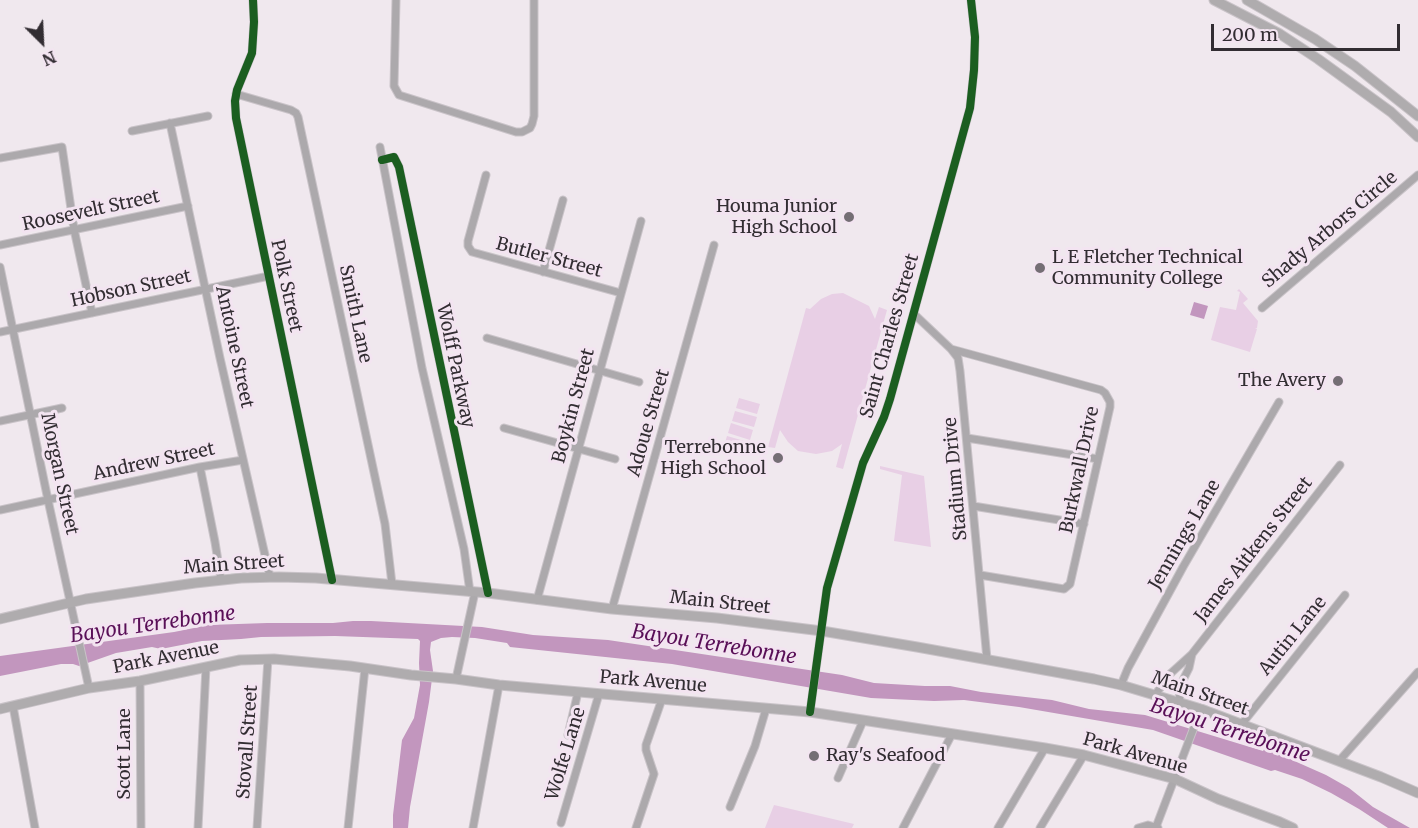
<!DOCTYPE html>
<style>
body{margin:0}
#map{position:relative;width:1418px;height:828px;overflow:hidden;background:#f0e8ee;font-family:Merriweather,serif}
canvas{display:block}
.north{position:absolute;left:12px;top:12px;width:60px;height:60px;-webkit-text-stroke:4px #f3e4f1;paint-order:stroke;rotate:156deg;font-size:16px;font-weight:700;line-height:24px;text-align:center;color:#322d32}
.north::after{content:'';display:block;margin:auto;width:21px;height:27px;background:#322d32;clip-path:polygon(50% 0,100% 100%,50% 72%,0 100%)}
.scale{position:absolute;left:1211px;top:24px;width:189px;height:27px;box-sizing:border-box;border:3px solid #322d32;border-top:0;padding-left:8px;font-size:18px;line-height:21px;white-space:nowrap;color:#322d32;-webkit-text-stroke:4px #f3e4f1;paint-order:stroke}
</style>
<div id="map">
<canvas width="1418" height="828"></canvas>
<div class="north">N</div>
<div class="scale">200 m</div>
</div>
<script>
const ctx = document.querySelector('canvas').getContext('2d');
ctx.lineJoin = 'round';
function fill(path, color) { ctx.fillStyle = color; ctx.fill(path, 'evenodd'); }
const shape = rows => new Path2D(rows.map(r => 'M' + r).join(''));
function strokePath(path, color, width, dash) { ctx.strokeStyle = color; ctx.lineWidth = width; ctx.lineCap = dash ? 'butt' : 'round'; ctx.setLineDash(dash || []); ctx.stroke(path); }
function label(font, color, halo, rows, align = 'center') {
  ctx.font = font + ' Merriweather,serif'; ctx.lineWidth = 6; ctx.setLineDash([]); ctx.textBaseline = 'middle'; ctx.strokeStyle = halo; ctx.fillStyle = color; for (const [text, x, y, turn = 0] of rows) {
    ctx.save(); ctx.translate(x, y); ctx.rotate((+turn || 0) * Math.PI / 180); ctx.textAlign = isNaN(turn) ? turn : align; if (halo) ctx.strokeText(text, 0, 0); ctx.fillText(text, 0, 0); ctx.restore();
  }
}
fill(shape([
 [1239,289,1248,299,1243,303,1258,321,1257,328,1255,328,1257,329,1250,352,1211,340,1220,307,1236,310,1240,292,1237,291],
 [843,293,869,306,875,319,879,307,887,310,843,469,836,467,842,444,832,451,816,454,798,451,788,442,780,430,775,448,768,447,806,308,810,309,821,299,832,294],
 [739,398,760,404,757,414,736,408],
 [735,411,757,417,754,427,732,421],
 [731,423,753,430,750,440,728,433],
 [727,436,748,442,746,452,724,446],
 [880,466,924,476,931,547,894,541,902,475,880,469],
 [774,805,854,824,852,828,765,828]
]), '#e8cfe5');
fill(shape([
 [1194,302,1208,306,1204,319,1190,315],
 [353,621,371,621,482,627,533,635,608,640,842,675,874,683,925,686,950,686,981,692,1052,700,1089,709,1145,715,1263,751,1265,748,1326,775,1349,788,1373,807,1410,828,1388,828,1359,809,1331,793,1302,779,1275,770,1271,771,1153,730,1019,707,964,700,934,701,871,698,672,664,510,647,507,643,475,638,452,637,441,638,431,642,430,650,433,671,429,702,410,807,408,828,393,828,393,815,402,740,414,718,420,685,419,663,420,641,418,639,335,636,261,637,241,639,202,641,161,649,152,647,116,653,79,666,73,664,61,664,0,676,0,656,174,632,209,625,267,623,333,623]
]), '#c296be');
const minor = shape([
 [253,0,254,22,252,53,237,90,235,101,236,118,332,580],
 [396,0,394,86,399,95,516,132,522,132,530,128,532,124,534,116,534,0],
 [236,94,291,110,296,113,298,117,385,524,392,584],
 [170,123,220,358,270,577],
 [132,131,208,116],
 [380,147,422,368,464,549,470,592],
 [0,158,62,147,74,229,92,313],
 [382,160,394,157,399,167,488,593],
 [486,175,468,241,468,246,472,252,621,293],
 [0,245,188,206],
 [0,267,48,500,89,688],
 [543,272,563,200],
 [1262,308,1418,175],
 [914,314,951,349,958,358,960,371,987,659],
 [0,332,269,276],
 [487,338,639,382],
 [951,349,1101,390,1105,393,1110,402,1110,407,1070,584,1064,589,980,575],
 [0,421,62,408],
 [504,428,615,459],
 [967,438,1098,459],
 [200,467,215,542,221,580],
 [973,506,1084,524],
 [0,510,200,467,243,460],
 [537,600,641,221],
 [612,609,714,245],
 [456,679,475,592],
 [140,681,141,828],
 [1121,685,1128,668,1183,567,1279,402],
 [1155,695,1171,673,1192,654,1340,465],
 [1180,703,1179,688,1189,668,1192,654],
 [13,706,35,828],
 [810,712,827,588,863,463,884,417,890,399,970,108,974,70,975,37,971,0],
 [1241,725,1345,595],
 [568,735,578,692],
 [1339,761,1418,672],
 [838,778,863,721],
 [730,807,755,746,766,709],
 [561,823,599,694],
 [1156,827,1201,709],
 [198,828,206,667],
 [257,828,268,659],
 [348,828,365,668],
 [473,828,499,685],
 [636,828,654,774,646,750,646,745,662,699],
 [903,828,952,734],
 [998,828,1045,748],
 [1040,828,1084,755],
 [1138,828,1148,825,1158,828]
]);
const major = shape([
 [1214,0,1280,34,1318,59,1391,112,1418,137],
 [1247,0,1315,39,1355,66,1418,116],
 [0,619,86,599,195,583,241,578,279,577,316,578,488,593,612,609,717,618,822,631,917,647,1094,679,1121,685,1201,709,1381,777,1418,793],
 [0,709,89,688,140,681,240,660,274,659,350,666,411,675,456,679,499,685,810,712,1045,748,1084,755,1175,779,1218,799,1280,822,1293,828]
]);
strokePath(minor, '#c9c3c8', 9);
strokePath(major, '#c9c3c8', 11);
strokePath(minor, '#aca9ac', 7);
strokePath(major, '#afacae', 9);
strokePath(shape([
 [253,0,254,22,252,53,237,90,235,101,236,118,332,580],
 [382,160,394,157,399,167,488,593],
 [810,712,827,588,863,463,884,417,890,399,970,108,974,70,975,37,971,0]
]), '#1b5e20', 8);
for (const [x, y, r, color] of [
 [849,217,6,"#746e74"],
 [1040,268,6,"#746e74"],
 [1338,381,6,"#746e74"],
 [778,458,6,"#746e74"],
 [814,756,6,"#746e74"]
]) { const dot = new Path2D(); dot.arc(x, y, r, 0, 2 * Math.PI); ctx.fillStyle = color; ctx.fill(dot); strokePath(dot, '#f3e4f1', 2); }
label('18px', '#322d32', '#f3e4f1', [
 ["Houma Junior",837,207],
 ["High School",837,228],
 ["L E Fletcher Technical",1052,258,"left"],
 ["Community College",1052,279,"left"],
 ["The Avery",1326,381],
 ["Terrebonne",766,448],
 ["High School",766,469],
 ["Ray's Seafood",826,756,"left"]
], 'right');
label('18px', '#322d32', '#f3e4f1', [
 ["Roosevelt Street",91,211,-12],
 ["Shady Arbors Circle",1330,230,-40],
 ["Butler Street",549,258,15],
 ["Polk Street",286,286,78],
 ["Hobson Street",131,289,-12],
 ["Smith Lane",355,314,78],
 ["Saint Charles Street",890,336,-74],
 ["Antoine Street",234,347,78],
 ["Wolff Parkway",455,366,78],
 ["Boykin Street",574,406,-75],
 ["Adoue Street",649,423,-74],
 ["Andrew Street",154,462,-12],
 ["Burkwall Drive",1080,470,-78],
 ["Morgan Street",59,474,78],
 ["Stadium Drive",956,479,-95],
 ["Jennings Lane",1185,535,-60],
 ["James Aitkens Street",1254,550,-52],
 ["Main Street",234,565,-4],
 ["Main Street",720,603,6],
 ["Autin Lane",1293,636,-51],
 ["Park Avenue",166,658,-11],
 ["Park Avenue",653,682,5],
 ["Main Street",1200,694,19],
 ["Stovall Street",248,742,-86],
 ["Scott Lane",125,754,-90],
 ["Wolfe Lane",566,754,-73],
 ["Park Avenue",1135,754,16]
]);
label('italic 20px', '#590f57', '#f3e4f1', [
 ["Bayou Terrebonne",153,625,-8],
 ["Bayou Terrebonne",714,645,9],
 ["Bayou Terrebonne",1230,731,18]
]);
</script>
